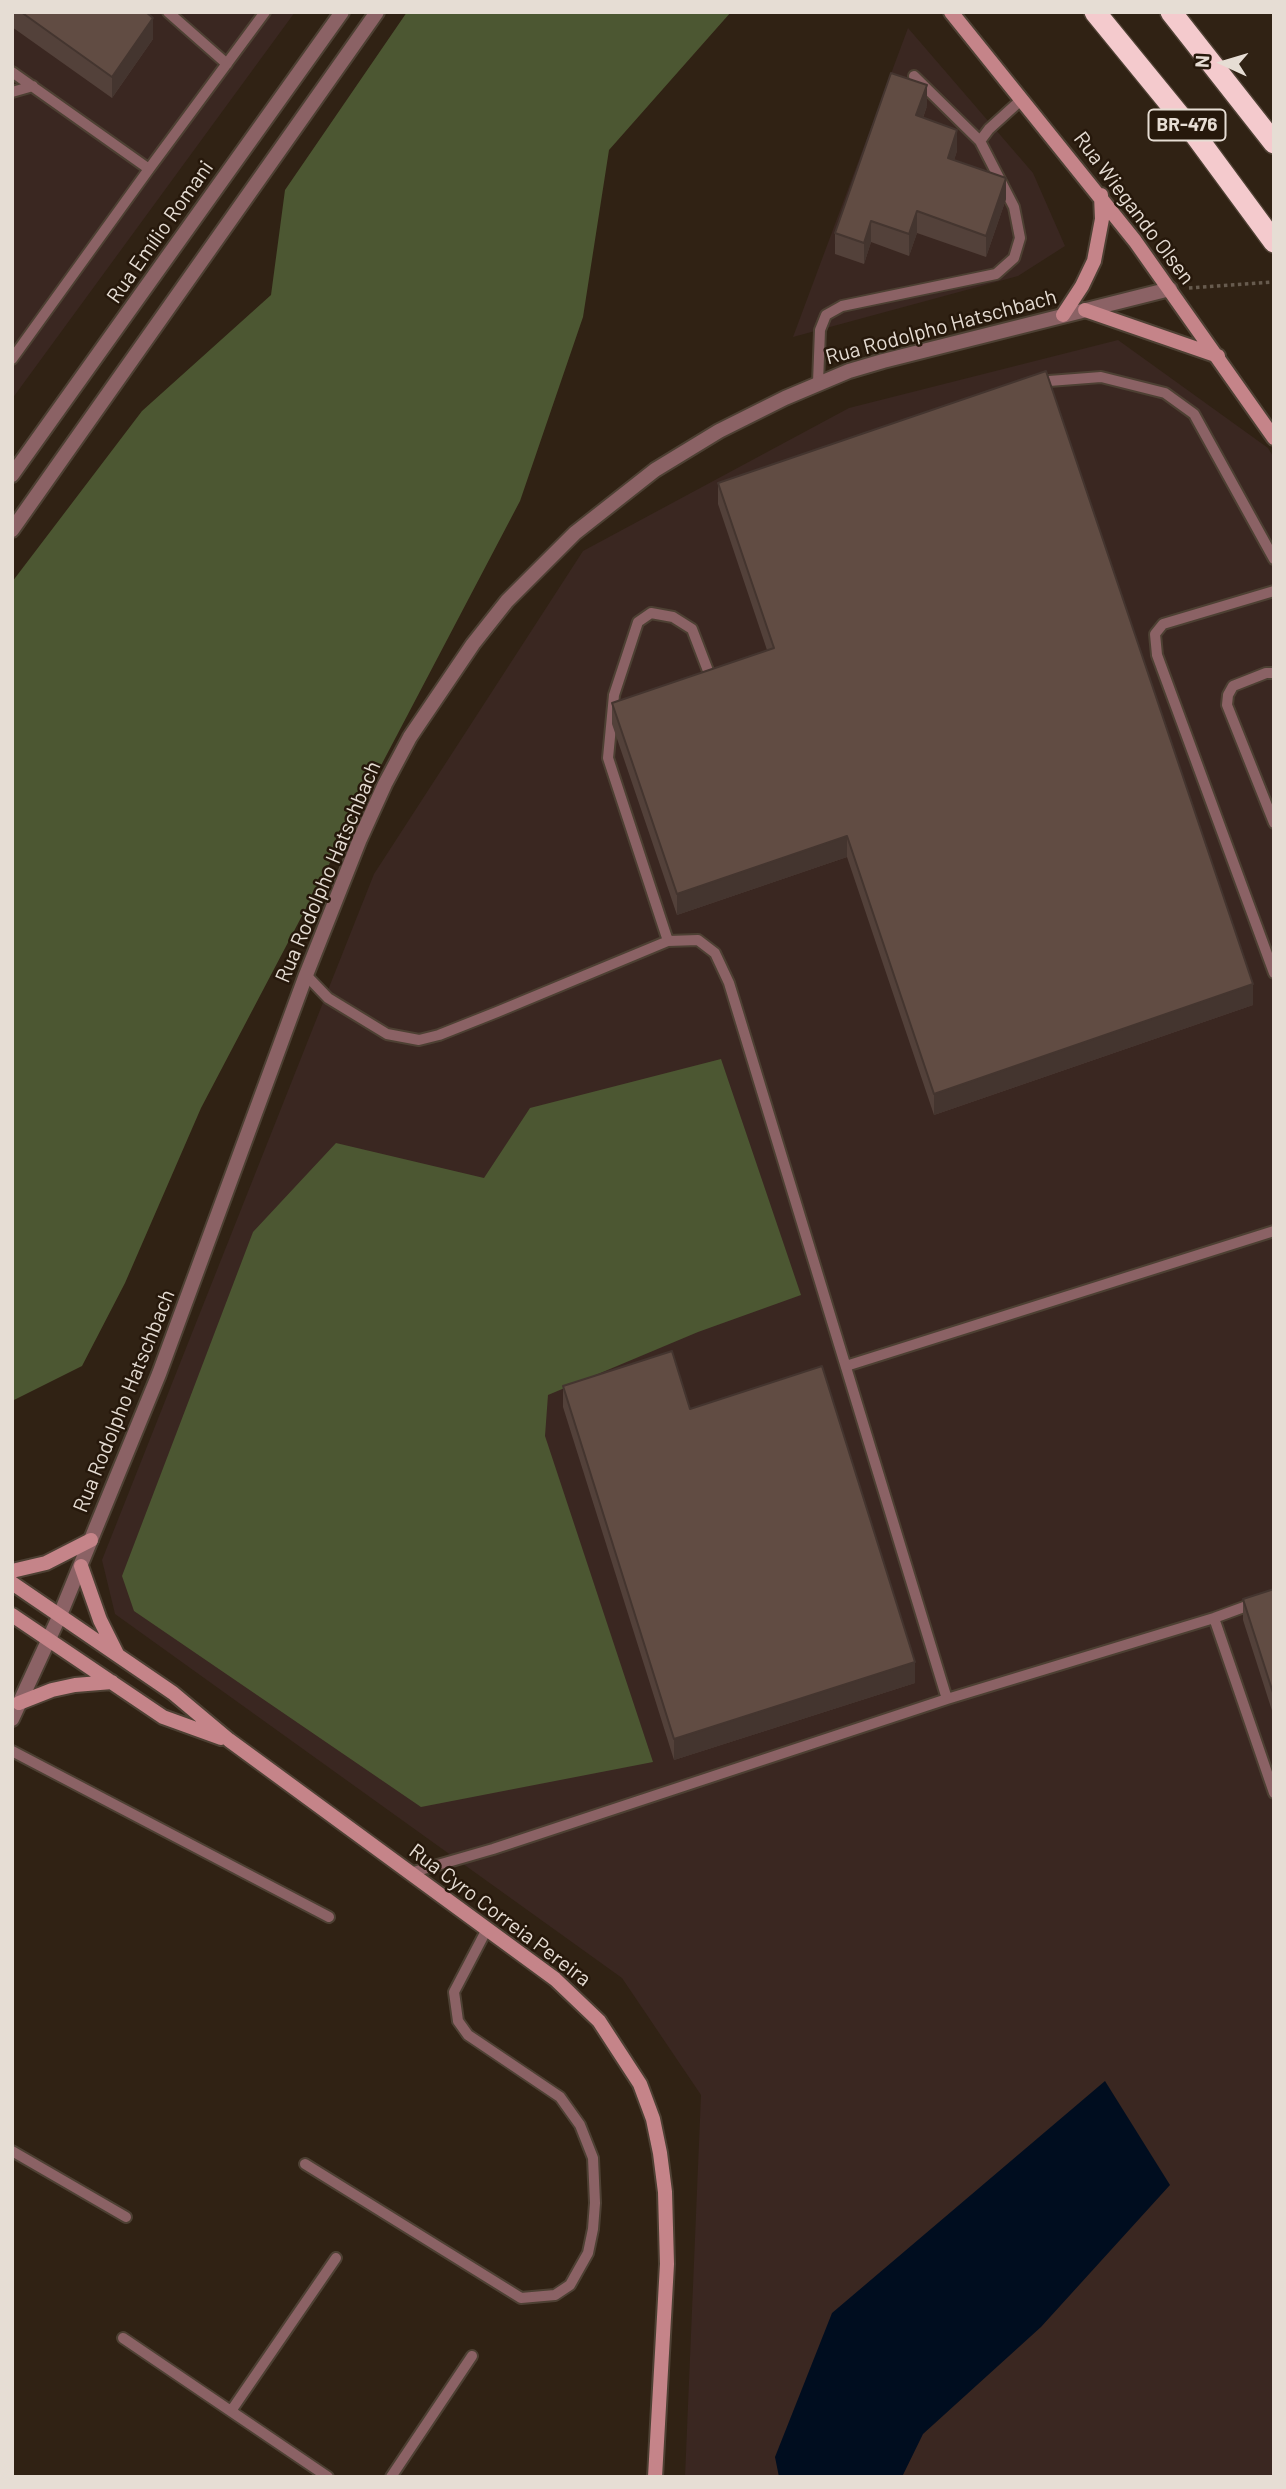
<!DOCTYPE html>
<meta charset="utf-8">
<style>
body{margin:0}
#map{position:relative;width:1286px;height:2489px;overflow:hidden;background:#302214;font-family:Barlow,sans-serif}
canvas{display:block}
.frame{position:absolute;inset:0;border:14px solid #e6ddd4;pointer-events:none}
.north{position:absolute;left:1188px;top:28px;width:70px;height:70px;-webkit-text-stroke:5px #26180b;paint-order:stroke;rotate:274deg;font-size:19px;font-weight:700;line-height:28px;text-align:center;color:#e6ddd4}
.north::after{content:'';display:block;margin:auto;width:24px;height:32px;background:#e6ddd4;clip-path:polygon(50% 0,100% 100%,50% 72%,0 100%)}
</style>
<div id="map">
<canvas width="1286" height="2489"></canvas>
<div class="frame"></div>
<div class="north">N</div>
</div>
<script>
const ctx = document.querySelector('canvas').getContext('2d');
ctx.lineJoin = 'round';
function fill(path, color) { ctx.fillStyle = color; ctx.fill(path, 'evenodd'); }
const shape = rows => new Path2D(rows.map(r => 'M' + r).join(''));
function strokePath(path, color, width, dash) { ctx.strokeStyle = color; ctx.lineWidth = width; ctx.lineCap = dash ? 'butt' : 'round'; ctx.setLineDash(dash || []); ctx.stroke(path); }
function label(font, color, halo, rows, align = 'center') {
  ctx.font = font + ' Barlow,sans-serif'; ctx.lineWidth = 5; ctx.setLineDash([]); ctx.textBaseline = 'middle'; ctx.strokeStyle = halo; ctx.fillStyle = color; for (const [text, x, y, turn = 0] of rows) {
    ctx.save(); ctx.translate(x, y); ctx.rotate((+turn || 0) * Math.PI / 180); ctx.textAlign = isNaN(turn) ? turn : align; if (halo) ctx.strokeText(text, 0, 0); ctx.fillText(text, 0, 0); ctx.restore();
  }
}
fill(shape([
 [12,12,295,12,12,399],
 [908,28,1033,173,1065,246,1018,276,793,337],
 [1118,340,1268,448,1274,458,1274,2477,685,2477,701,2095,622,1978,115,1614,102,1560,374,874,583,551,849,408]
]), '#3a2721');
fill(shape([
 [407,12,731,12,609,150,583,317,520,501,201,1108,125,1283,82,1366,12,1401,12,582,142,411,271,295,285,190],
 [721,1059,801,1295,698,1332,548,1395,545,1436,653,1762,421,1807,134,1611,122,1576,253,1232,336,1143,484,1178,530,1108]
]), '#4c5732');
fill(shape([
 [1105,2081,1170,2185,1041,2327,923,2434,902,2477,779,2477,775,2457,832,2313]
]), '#000d1f');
const lane = shape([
 [168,12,227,64],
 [12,72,149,169,265,12],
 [12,92,33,86],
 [980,141,989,129,1022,99],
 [12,359,149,169],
 [818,383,820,330,826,315,842,306,996,274,1014,258,1020,238,1014,207,980,141,914,76],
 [1036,385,1049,381,1101,377,1165,393,1194,414,1274,559],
 [1274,591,1163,624,1155,634,1157,655,1274,973],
 [1274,673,1266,673,1233,686,1228,695,1227,705,1274,823],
 [668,941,608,758,614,695,638,622,651,613,673,617,692,629,710,676],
 [306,975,328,998,387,1034,419,1040,439,1035,497,1012,668,941,698,940,715,953,729,983,947,1699],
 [846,1366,1274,1231],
 [1214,1618,1274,1793],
 [12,1751,329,1917],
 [410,1873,493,1849,947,1699,1214,1618,1274,1596],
 [12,2151,126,2217],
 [305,2164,521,2298,555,2295,570,2285,588,2253,593,2229,595,2203,593,2158,580,2125,560,2097,468,2035,458,2021,454,1992,487,1929],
 [123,2338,328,2477],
 [231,2411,336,2258],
 [391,2477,472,2356]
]);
const street = shape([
 [12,475,342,12],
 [12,530,377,12],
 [12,1719,60,1615,159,1374,306,975,360,839,385,784,410,737,473,644,507,601,575,533,655,470,719,431,785,398,849,371,883,361,1170,289]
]);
const secondary = shape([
 [951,12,1135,241,1274,438],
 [1085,310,1218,356],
 [1063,315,1082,286,1094,261,1102,219,1101,195],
 [81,1566,100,1620,117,1654],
 [12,1571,46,1563,91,1540],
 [12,1583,173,1693,229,1740,555,1979,599,2021,640,2084,653,2119,660,2153,665,2192,667,2264,655,2477],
 [12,1615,163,1717,221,1738],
 [19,1703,52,1690,75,1685,112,1682]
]);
const highway = shape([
 [1095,12,1193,132,1274,242],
 [1171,12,1274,143]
]);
strokePath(lane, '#4d4033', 14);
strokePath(street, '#4d4033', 18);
strokePath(secondary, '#4d4033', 18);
strokePath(highway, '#4d4033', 24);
strokePath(shape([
 [1189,288,1274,282]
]), '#675b4e', 3.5, [3.5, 3.5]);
strokePath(lane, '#8b6265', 10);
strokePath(street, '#8b6265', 14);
strokePath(secondary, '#c58489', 14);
strokePath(highway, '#f4cacd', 21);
fill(shape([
 [12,12,146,12,153,39,112,98,12,27],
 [927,106,923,118,957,151,954,160,1006,199,986,257,917,233,909,256,871,242,864,264,835,254,835,233],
 [718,483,1253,1005,934,1115,847,857,677,915,612,724,612,703,767,650,718,504],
 [563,1386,690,1409,915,1683,674,1760,563,1407],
 [1274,1589,1274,1717,1243,1620,1243,1599]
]), '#53413a');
fill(shape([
 [153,18,153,39,112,98,112,77],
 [927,85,927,106,916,137,916,115],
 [957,130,957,151,948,179,948,158],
 [1006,178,1006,199,986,257,986,236],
 [917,211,917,233,909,256,909,234],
 [871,221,871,242,864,264,864,243],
 [847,836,847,857,677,915,677,894],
 [1253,984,1253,1005,934,1115,934,1094],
 [915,1662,915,1683,674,1760,674,1739]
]), '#44352f');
const building = shape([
 [21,12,146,12,153,18,112,77,21,12],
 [891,73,927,85,916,115,957,130,948,158,1006,178,986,236,917,211,909,234,871,221,864,243,835,233,891,73],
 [1046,371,1253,984,934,1094,847,836,677,894,612,703,774,648,718,483,1046,371],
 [672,1351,690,1409,822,1366,915,1662,674,1739,563,1386,672,1351],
 [1274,1589,1274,1696,1243,1599,1274,1589]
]);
fill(building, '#614c43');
strokePath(building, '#44352f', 2);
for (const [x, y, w] of [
 [1187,125,77]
]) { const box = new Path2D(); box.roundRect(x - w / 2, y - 15.5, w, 31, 5); ctx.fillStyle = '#26180b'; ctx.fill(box); strokePath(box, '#e6ddd4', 2); }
label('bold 19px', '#e6ddd4', null, [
 ["BR-476",1187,125]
]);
label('21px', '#e6ddd4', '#26180b', [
 ["Rua Wiegando Olsen",1134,208,53],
 ["Rua Emílio Romani",160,232,-55],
 ["Rua Rodolpho Hatschbach",941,327,-15],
 ["Rua Rodolpho Hatschbach",328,872,-67],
 ["Rua Rodolpho Hatschbach",124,1401,-68],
 ["Rua Cyro Correia Pereira",500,1915,37]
]);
</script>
